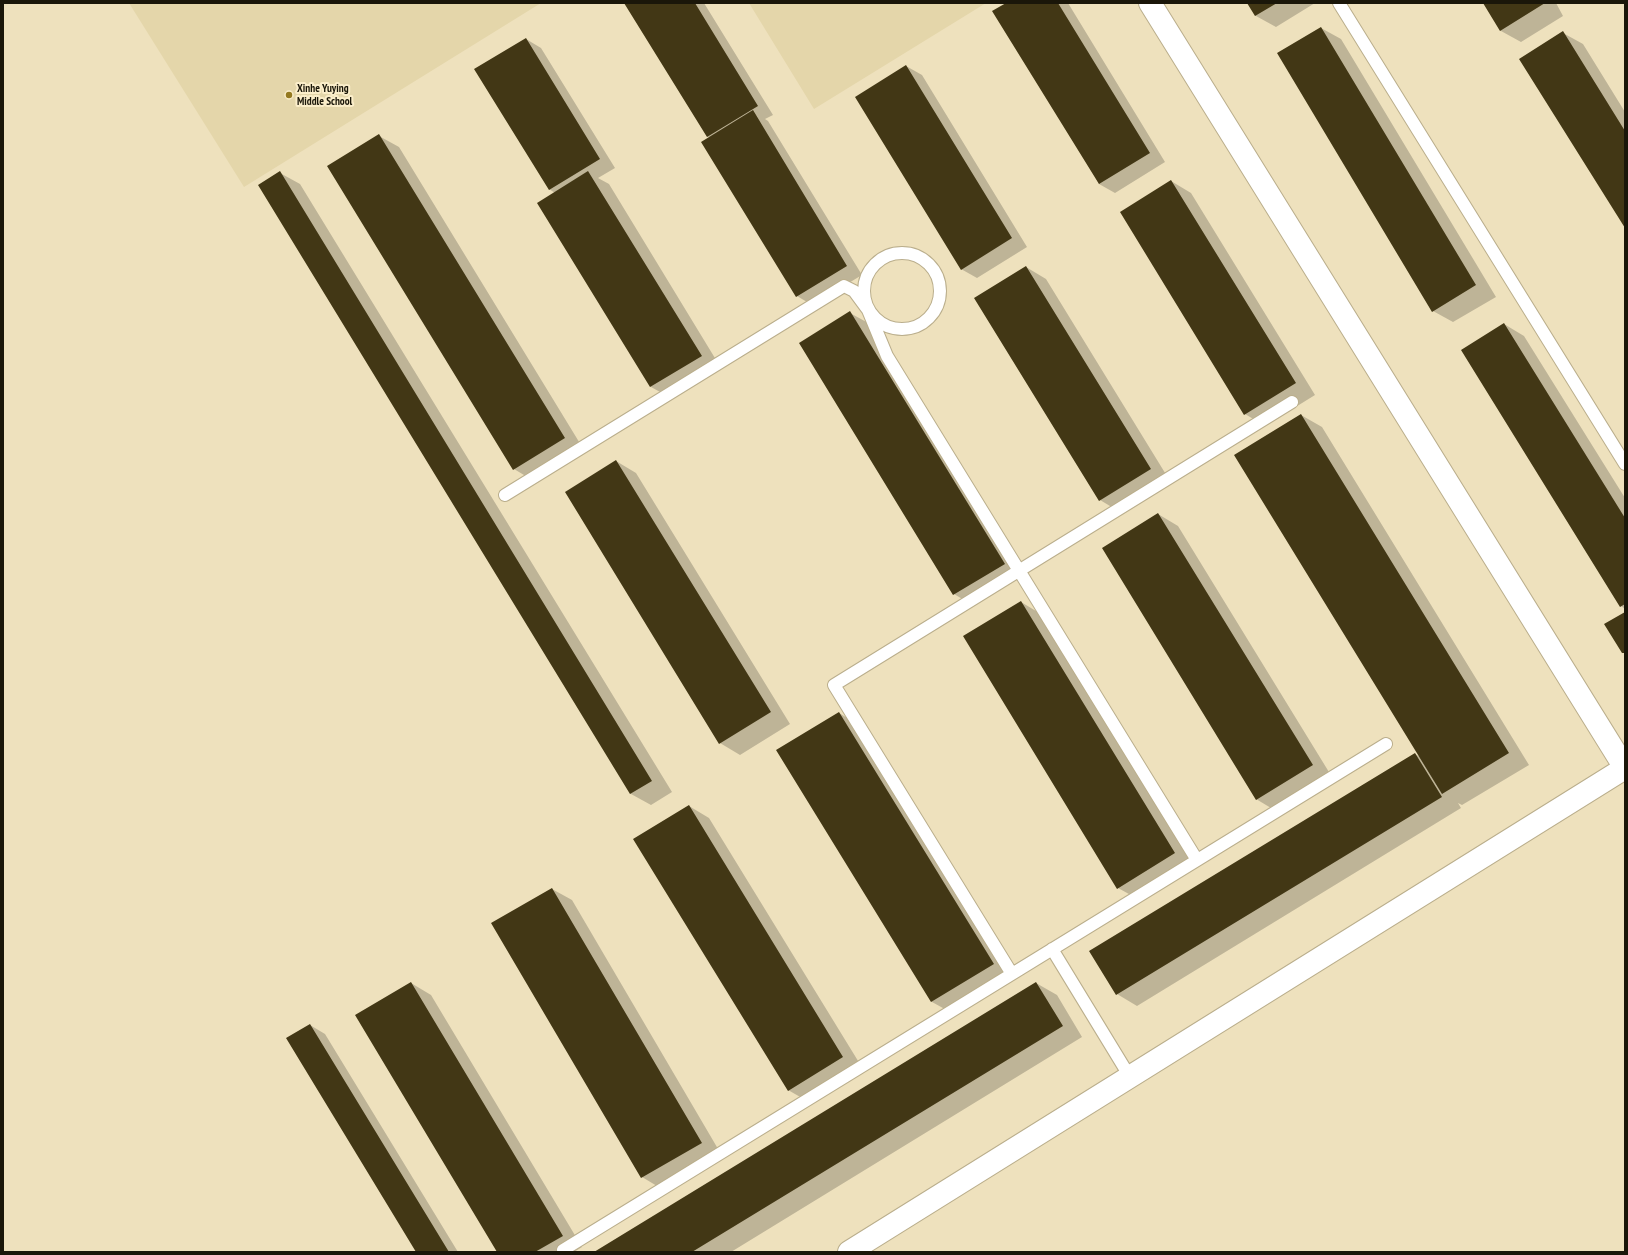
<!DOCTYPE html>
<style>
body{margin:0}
#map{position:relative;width:1628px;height:1255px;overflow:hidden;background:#eee1bd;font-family:"PT Sans Narrow",sans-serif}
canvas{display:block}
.frame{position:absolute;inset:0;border:4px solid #1a1609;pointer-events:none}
</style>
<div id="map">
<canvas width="1628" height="1255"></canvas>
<div class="frame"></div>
</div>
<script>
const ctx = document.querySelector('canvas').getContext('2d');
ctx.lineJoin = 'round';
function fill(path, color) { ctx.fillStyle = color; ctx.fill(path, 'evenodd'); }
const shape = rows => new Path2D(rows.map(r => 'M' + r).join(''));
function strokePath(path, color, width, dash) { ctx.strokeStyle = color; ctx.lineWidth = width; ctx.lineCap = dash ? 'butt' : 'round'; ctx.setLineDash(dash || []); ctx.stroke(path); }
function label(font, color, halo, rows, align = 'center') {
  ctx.font = font + ' "PT Sans Narrow",sans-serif'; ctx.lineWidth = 4; ctx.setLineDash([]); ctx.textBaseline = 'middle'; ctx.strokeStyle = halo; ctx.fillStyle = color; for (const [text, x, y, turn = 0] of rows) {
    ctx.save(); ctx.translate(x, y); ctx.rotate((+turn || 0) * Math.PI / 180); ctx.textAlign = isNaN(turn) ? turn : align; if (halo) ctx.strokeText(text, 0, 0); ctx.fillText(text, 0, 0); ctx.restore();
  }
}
fill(shape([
 [129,3,541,3,244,187],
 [749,3,986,3,814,109]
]), '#e4d6aa');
fill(shape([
 [626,3,704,3,773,115,765,119,768,121,862,275,812,305,797,296,710,138,707,136],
 [1008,3,1068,3,1165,162,1115,193,1099,184],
 [1248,3,1315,3,1276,27,1256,16],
 [1484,3,1556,3,1563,16,1521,42,1501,31],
 [1321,28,1341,39,1496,297,1453,322,1433,311],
 [1563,33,1583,44,1625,112,1625,227],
 [526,39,541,48,615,168,598,178,609,184,721,368,671,398,651,387,539,203,555,193,549,189],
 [906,66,922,75,1027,247,977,278,961,269],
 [379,136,399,147,584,450,534,481,514,469],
 [280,173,300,184,672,792,651,805,631,794,259,185],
 [1171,181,1191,193,1315,395,1265,426,1245,414],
 [1026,267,1046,279,1170,481,1120,512,1100,500],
 [850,313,870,324,1024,575,974,606,954,594],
 [1504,324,1524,336,1625,498,1625,609,1621,606],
 [1301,415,1322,427,1529,765,1462,805,1458,803,1461,808,1137,1006,1117,994,1415,754,1420,757],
 [616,461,636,473,790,724,740,755,720,743],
 [1158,514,1178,526,1332,777,1276,811,1256,799],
 [1021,602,1041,614,1195,865,1138,899,1118,888],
 [839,713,859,725,1013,976,952,1013,932,1002,778,751],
 [689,806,709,818,863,1069,809,1102,788,1090],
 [552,889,572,900,721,1154,662,1189,642,1177],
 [411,983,431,995,582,1247,574,1252,498,1252],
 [1036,983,1057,995,1082,1037,731,1252,596,1252],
 [310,1025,325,1034,458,1252,418,1252]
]), '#0003');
fill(shape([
 [624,3,695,3,758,106,707,137],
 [1006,3,1058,3,1150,153,1099,184,992,11],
 [1247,3,1277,3,1255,16],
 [1483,3,1545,3,1500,31],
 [1321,27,1476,285,1432,312,1277,53],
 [1563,31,1625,131,1625,228,1519,59],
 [526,38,600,159,549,190,474,69],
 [906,65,1012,238,961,270,855,97],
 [753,110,847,266,796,297,701,142],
 [379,134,565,438,513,470,327,166],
 [280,171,652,781,630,794,258,185],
 [588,171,702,356,650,387,537,203],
 [1171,180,1296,383,1244,415,1120,212],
 [1026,266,1151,469,1099,501,974,298],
 [850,311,1005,564,953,595,799,343],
 [1504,323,1625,518,1625,604,1620,607,1461,350],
 [1301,414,1509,753,1442,794,1234,455],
 [616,460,771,712,719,744,565,492],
 [1158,513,1313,765,1256,800,1102,548],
 [1021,601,1175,853,1117,889,963,636],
 [1625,612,1625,653,1622,653,1604,624],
 [839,712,994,964,931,1002,776,750],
 [1415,753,1442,797,1116,995,1089,951],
 [689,805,843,1057,788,1091,633,839],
 [552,888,702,1143,641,1178,491,923],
 [411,982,563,1236,535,1252,497,1252,355,1015],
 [1036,982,1063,1026,692,1252,594,1252],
 [310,1024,449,1252,416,1252,286,1038]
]), '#423715');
const lane = shape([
 [1339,3,1625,464],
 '864 291a38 38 0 1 1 76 0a38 38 0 1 1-76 0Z',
 [505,495,844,286,854,291,868,310,887,356,1197,860],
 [1052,949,1130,1077],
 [1012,974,834,685,1292,402],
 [563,1250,1386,744]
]);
const secondary = shape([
 [1150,3,1625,768],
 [849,1252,1625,768]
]);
strokePath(lane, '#baae8c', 14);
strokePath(secondary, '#baae8c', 24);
strokePath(lane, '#fff', 12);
strokePath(secondary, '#fff', 22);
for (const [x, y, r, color] of [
 [289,95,4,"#947920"]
]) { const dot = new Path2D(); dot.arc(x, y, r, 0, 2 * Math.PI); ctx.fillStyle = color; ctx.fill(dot); strokePath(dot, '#fbeeca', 1.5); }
label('bold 11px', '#1a1609', '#fbeeca', [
 ["Xinhe Yuying",297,89],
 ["Middle School",297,102]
], 'left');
</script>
